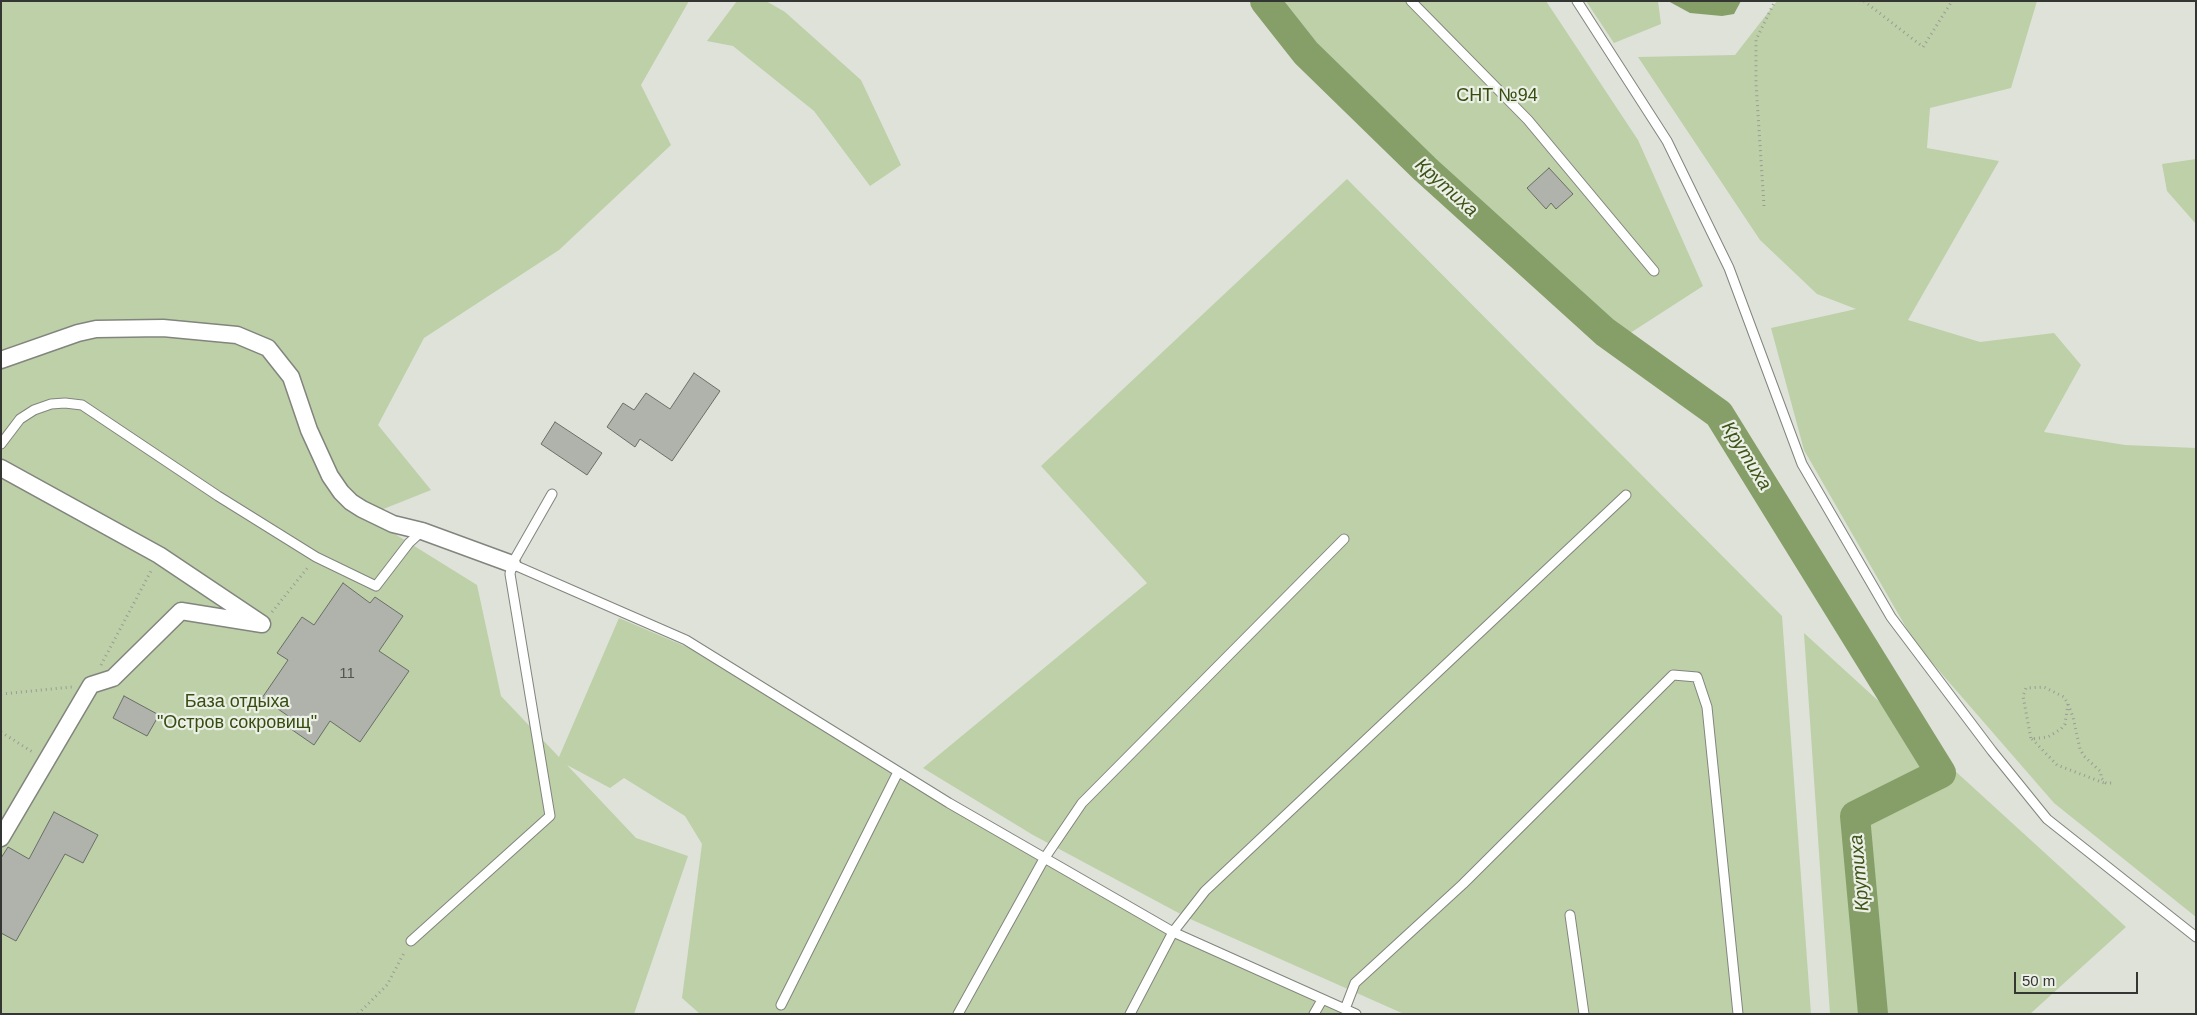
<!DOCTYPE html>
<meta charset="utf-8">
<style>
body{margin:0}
#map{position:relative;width:2197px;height:1015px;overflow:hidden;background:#dee2d9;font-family:Helvetica,sans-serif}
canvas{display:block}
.frame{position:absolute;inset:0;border:2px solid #343633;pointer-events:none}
.scale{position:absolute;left:2014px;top:972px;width:124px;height:22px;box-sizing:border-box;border:2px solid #343633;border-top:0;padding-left:6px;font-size:15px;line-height:18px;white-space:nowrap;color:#343633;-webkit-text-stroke:4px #ebefe6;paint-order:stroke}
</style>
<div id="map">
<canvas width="2197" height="1015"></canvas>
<div class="frame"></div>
<div class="scale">50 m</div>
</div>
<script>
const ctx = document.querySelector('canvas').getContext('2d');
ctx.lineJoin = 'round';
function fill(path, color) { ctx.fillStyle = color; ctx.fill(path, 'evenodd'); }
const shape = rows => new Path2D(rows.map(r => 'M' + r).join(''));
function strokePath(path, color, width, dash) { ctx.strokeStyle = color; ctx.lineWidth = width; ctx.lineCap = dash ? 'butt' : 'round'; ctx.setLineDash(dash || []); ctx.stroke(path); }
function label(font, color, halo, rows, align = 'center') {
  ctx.font = font + ' Helvetica,sans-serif'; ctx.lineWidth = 4.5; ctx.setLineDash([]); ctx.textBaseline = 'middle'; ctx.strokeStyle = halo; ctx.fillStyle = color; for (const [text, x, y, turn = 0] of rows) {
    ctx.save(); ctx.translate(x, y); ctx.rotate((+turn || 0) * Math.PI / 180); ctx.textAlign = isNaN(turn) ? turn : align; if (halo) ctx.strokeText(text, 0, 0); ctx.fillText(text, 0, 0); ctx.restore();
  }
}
fill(shape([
 [1,1,689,1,641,85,671,145,559,250,424,338,378,425,431,490,366,516,477,585,501,696,559,757,619,618,694,650,1147,923,1352,1014,700,1014,682,998,702,844,685,816,624,778,610,788,567,765,636,838,688,856,634,1014,1,1014],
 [737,1,766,1,785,12,861,80,901,165,870,186,814,111,733,46,707,41],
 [1272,1,1546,1,1638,140,1703,286,1624,337,1317,60],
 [1586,1,1658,1,1661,24,1614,43],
 [1777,1,2037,1,2011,88,1930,108,1927,148,1999,161,1908,320,1980,342,2054,333,2081,365,2044,432,2125,445,2196,448,2196,917,2054,803,1915,643,1804,450,1771,328,1856,309,1817,294,1760,240,1638,57,1735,55],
 [2196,159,2196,224,2167,191,2162,164],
 [1347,179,1782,616,1811,1014,1404,1014,1188,918,1033,835,923,768,1147,583,1041,466],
 [1804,633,2126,927,2030,1014,1830,1014]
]), '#bdd0a8');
fill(shape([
 [1668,1,1741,1,1734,14,1722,16,1690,13]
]), '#869f68');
strokePath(shape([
 [1265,1,1306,53,1425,169,1605,332,1719,414,1941,773,1855,816,1873,1014]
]), '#869f68', 30);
const building = shape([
 [1549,168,1573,194,1556,209,1551,203,1546,209,1527,188,1549,168],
 [694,373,720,391,672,461,640,439,635,447,607,427,623,403,634,410,646,393,670,409,694,373],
 [555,422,602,453,587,475,541,444,555,422],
 [343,583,370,603,375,597,403,616,379,651,409,671,360,742,330,721,314,745,288,727,294,720,262,698,288,660,277,653,302,617,314,625,343,583],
 [124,696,159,715,147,736,113,718,124,696],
 [54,812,98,835,83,863,65,854,16,941,1,933,1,858,8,847,29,859,54,812]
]);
fill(building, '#afb3ab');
strokePath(building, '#6a6e66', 1);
const lane = shape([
 [1411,1,1528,120,1654,271],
 [1577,1,1667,141,1729,268,1802,464,1891,617,1992,751,2047,819,2196,937],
 [1,444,20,419,34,410,51,404,65,403,82,405,218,496,316,557,376,586,409,543,422,531],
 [512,564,686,640,949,803,1173,932,1356,1014],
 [1570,915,1584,1014],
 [411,941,550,816,510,574,512,564,552,494],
 [781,1005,898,772],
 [1345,1009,1355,983,1463,884,1673,675,1697,677,1707,707,1738,1014],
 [958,1014,1044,859,1082,803,1344,539],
 [1130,1014,1173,932,1205,891,1626,495],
 [1314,1014,1322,1000]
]);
const street = shape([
 [1,360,78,333,96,329,163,328,237,335,268,348,291,377,309,430,330,476,341,492,351,502,362,509,393,524,422,531,512,564],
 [1,468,159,555,262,624,181,611,113,678,91,685,1,838]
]);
strokePath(lane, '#81857d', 11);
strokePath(street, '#81857d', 19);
strokePath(shape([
 [1864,1,1923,47,1952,1],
 [1764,206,1756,83,1756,40,1775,1],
 [272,612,309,566],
 [101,665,152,569],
 [1,694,72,687],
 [2068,704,2065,724,2061,729,2048,737,2031,739,2023,696,2026,688,2044,687,2064,697,2068,704,2073,717,2080,749,2084,756,2101,772,2101,778,2106,783,2112,783],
 [1,732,34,753],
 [2032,739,2057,765,2104,783],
 [358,1014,387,985,405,951]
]), '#999c96', 3, [1, 4]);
strokePath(lane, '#fff', 9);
strokePath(street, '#fff', 16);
label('15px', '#535551', null, [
 ["11",347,674]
]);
label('18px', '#364d0f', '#ebefe6', [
 ["СНТ №94",1497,96],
 ["База отдыха",237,702],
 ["\"Остров сокровищ\"",237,723]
]);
label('italic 19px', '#3d5418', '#ebefe6', [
 ["Крутиха",1446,188,42],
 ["Крутиха",1746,456,58],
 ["Крутиха",1860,873,-95]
]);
</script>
